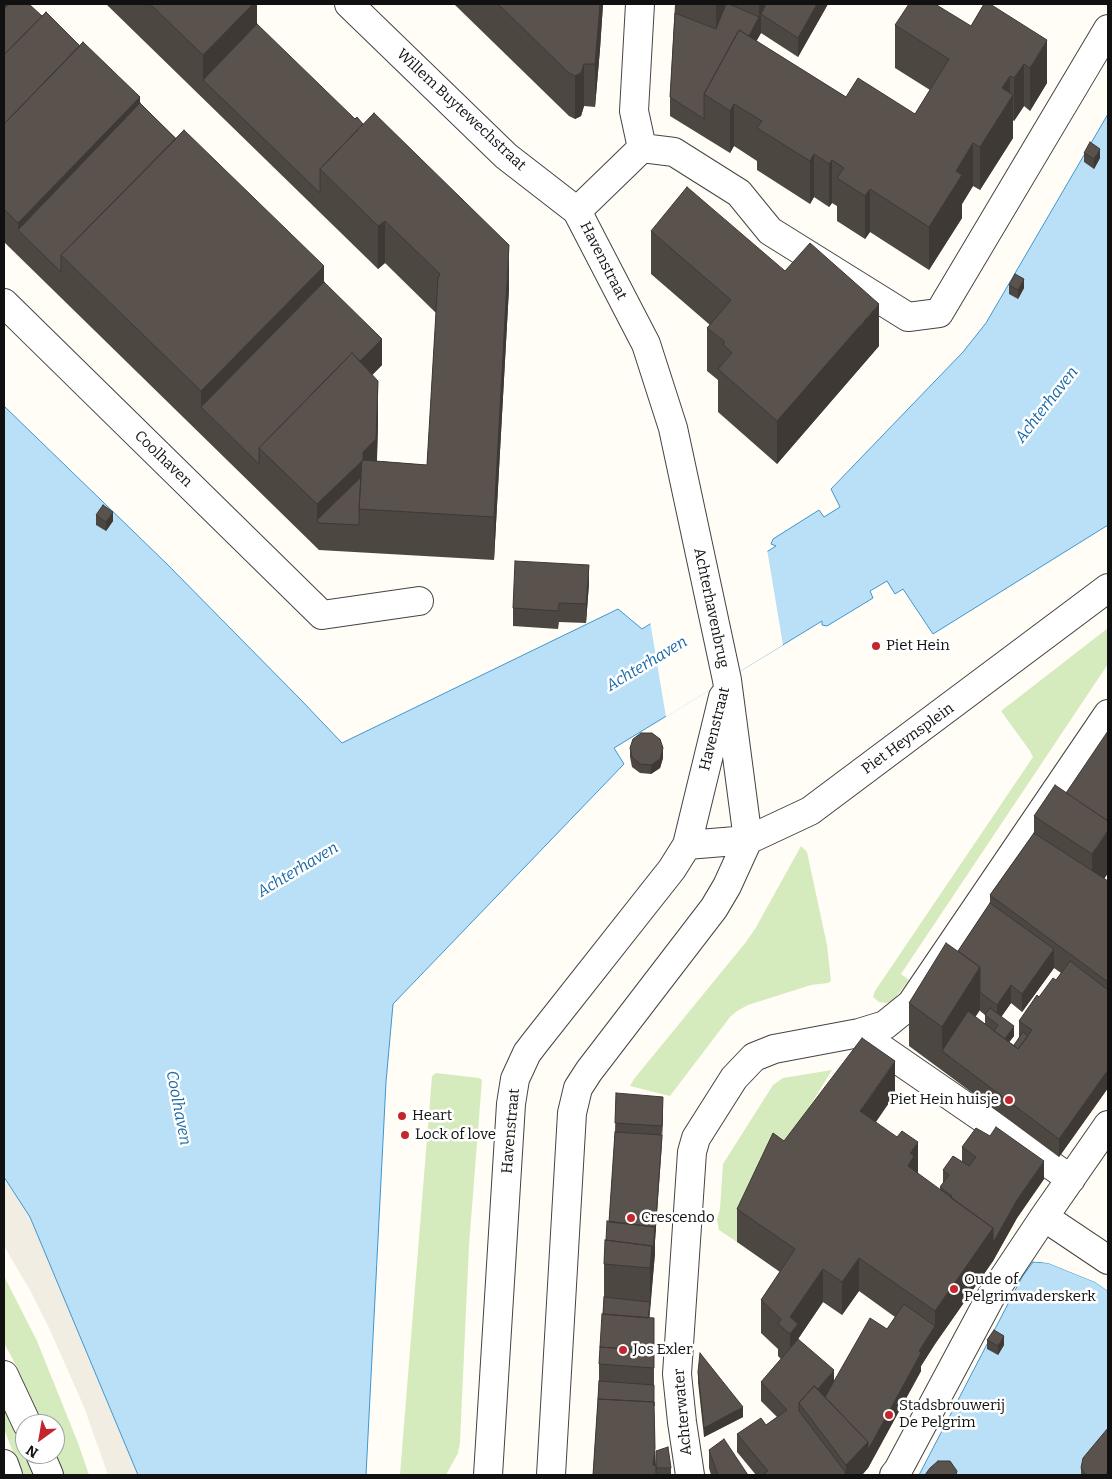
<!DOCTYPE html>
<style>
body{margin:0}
#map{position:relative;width:1112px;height:1479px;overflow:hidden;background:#fffdf5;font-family:Bitter,serif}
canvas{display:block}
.frame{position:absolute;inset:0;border:5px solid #111;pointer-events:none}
.north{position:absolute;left:15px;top:1414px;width:50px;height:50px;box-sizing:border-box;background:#fff;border:1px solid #a0a0a0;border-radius:50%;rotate:212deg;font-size:14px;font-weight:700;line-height:20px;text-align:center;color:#111}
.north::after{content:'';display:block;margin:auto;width:18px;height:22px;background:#c4262e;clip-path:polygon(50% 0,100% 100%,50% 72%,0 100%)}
</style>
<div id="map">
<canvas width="1112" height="1479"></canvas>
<div class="frame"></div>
<div class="north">N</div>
</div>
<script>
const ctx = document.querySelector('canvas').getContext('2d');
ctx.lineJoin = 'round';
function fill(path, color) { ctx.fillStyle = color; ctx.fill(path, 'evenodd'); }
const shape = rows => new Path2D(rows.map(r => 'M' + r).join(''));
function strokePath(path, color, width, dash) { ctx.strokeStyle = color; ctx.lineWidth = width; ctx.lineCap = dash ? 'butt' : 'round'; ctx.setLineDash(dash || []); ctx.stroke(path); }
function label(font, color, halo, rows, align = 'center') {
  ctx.font = font + ' Bitter,serif'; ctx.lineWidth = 5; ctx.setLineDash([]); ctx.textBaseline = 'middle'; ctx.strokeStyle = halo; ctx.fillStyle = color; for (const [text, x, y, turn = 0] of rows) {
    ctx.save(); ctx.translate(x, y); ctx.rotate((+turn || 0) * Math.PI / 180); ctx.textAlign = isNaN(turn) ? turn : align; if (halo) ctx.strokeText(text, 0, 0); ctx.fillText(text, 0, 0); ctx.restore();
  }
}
fill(shape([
 [1108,628,1108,664,901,974,909,980,892,1002,885,1003,879,1002,873,997,875,991,1033,757,1030,751,1001,711],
 [801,846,807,852,827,945,831,981,828,983,811,985,748,1005,737,1011,730,1017,670,1096,630,1086,634,1079,746,942,755,929],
 [832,1070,773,1166,737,1242,719,1230,717,1219,720,1209,723,1164,773,1085,783,1078],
 [436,1073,479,1078,482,1080,469,1245,460,1442,458,1453,446,1475,400,1475,432,1076],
 [4,1276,37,1341,78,1443,89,1475,64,1475,55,1454,55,1424,41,1424,17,1367,4,1343],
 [4,1403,25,1450,25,1454,27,1454,35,1475,22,1475,4,1429]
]), '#d5ebbd');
fill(shape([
 [4,1177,30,1217,138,1475,108,1475,84,1407,49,1328,31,1292,4,1246]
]), '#f1ede2');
const water = shape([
 [1108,114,1108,525,933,634,903,589,895,594,887,581,870,591,873,598,827,626,822,625,822,621,614,748,624,764,393,1004,386,1082,366,1475,138,1475,30,1217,4,1177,4,406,167,564,302,701,342,743,618,609,642,629,776,546,771,544,773,539,819,510,824,517,840,507,831,489,935,381,963,352,986,323,1108,114],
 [1033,1262,1048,1263,1095,1282,1108,1291,1108,1475,919,1475,1022,1277,1033,1262]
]);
fill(water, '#b9e0f7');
strokePath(water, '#3f96cf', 1);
fill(shape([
 [767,549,783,645,666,717,650,621],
 [1033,1259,1049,1260,1097,1280,1108,1288,1108,1291,1095,1282,1048,1263,1031,1261]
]), '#fffdf5');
const minor = shape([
 [349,4,506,156,577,211,646,344,673,428,727,680,748,840,727,886,714,908,589,1071,578,1088,572,1113,551,1475],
 [640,4,634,111,642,148],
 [642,148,674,152,739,193,770,231,908,317,939,313,1108,29],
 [577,211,642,148],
 [4,303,322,615,419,601],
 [687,845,748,840,810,811,1108,588],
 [859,1033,1071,1179],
 [1044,1217,1108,1260],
 [4,1375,27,1424],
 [40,1454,49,1475],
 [4,1464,8,1475],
 [488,1475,511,1104,515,1079,527,1053,537,1040,672,869,687,845,723,697],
 [690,1475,682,1422,677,1374,692,1152,696,1138,734,1078,754,1057,774,1049,859,1033,885,1025,911,1004,1108,714],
 [894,1475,898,1470,990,1298,1044,1217,1108,1125]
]);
strokePath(minor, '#444', 30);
strokePath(minor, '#fff', 28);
fill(shape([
 [4,4,42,16,140,103,324,282,382,365,372,375,378,424,377,461,427,465,436,313,385,263,378,269,106,4,257,4,257,24,509,288,494,560,319,550,4,242],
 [454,4,603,4,600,49,595,107,584,106,581,116,575,119,569,116],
 [675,4,828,4,798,57,761,33,756,41,846,97,915,114,930,90,895,68,895,25,971,26,984,4,1047,83,1030,111,1024,106,1014,121,1013,120,1013,138,980,190,973,186,962,204,962,218,929,270,870,232,865,239,837,221,837,206,832,203,829,207,814,197,810,204,757,170,757,161,734,146,730,153,670,116,670,97],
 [1084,153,1100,158,1094,169,1084,162],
 [651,231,785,271,879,346,777,464,718,412,718,380,707,371,707,328,710,325,651,274],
 [1009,285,1024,288,1018,299,1009,294],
 [96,515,113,521,106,531,96,525],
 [589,583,586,623,559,622,558,629,513,626,513,608],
 [630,748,663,758,660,768,651,774,640,773,632,767,630,757],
 [1066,793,1108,873,1104,879,1108,881,1108,1088,1059,1157,909,1046,909,1003,958,951,990,903,990,895,1034,833,1034,816],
 [1054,968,1061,973,1056,980,1039,997,1019,1021,1019,1038,1014,1045,1009,1042,1014,1036,1001,1017,1011,1003,1022,1012],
 [979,1010,985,1015,985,1024,975,1017],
 [616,1093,663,1115,655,1241,655,1253,649,1318,654,1351,654,1410,655,1465,656,1451,671,1468,671,1475,593,1475,599,1381,599,1364,604,1297,604,1264,606,1240,609,1222,615,1132],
 [895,1094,876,1122,918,1174,940,1190,940,1187,943,1183,943,1170,962,1162,962,1147,1044,1179,1017,1218,993,1261,935,1344,921,1366,921,1371,868,1468,862,1475,756,1475,737,1452,737,1434,766,1425,777,1417,761,1401,761,1382,781,1359,778,1356,778,1349,761,1333,761,1300,780,1272,737,1242,737,1209,784,1141],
 [859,1291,895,1317,887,1329,834,1381,798,1339,823,1302,842,1315],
 [987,1340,1004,1345,998,1355,987,1349],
 [698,1372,743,1417,704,1437,698,1382],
 [709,1450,748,1475,711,1475,709,1468],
 [1081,1468,1108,1475,1081,1475]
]), '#4d4742');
fill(shape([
 [4,4,19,4,4,27],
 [253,4,257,4,257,42,203,80,203,55],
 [600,4,603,4,600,49,595,107,595,64],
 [716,4,726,4,716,48],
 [759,4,776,4,761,14,761,33,721,105,714,101,759,17],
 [817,4,828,4,798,57,798,38],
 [1047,40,1047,83,1030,111,1030,68],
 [584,64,584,106,581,116,575,119,575,76],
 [1024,64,1024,106,1014,121,1014,78],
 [1010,76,1010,99,1013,95,1013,138,980,190,980,147,1002,88],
 [140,97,140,130,18,230,18,223],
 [734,104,734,146,730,153,730,111],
 [973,143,973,186,962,204,962,218,929,270,929,227,956,171],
 [1100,149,1100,158,1094,169,1094,159],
 [814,154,814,197,810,204,810,161],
 [832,160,832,203,829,207,829,164],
 [870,189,870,232,865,239,865,196],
 [385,221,385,263,378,269,378,226],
 [509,245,509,288,494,560,494,517],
 [324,266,324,308,201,407,201,391],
 [1024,279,1024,288,1018,299,1018,290],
 [879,304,879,346,777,464,777,421],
 [382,339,382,365,280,469,267,456],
 [378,381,378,424,376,481,360,509,317,520,317,546,317,504,363,452],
 [113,512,113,521,106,531,106,522],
 [589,565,589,583,586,623,586,604],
 [663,748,663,758,660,768,651,774,651,765],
 [1108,830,1108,873,1092,897,1092,854],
 [1054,949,1054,968,1022,1012,1022,994],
 [980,967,980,1010,949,1057,942,1051,942,1027],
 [1011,985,1011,1003,997,1023,997,1005],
 [1014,1026,1014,1036,1004,1049,1004,1040],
 [895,1061,895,1094,860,1144,860,1111],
 [1108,1070,1108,1088,1059,1157,1059,1139],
 [663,1097,663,1115,662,1144,662,1126],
 [662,1135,662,1144,655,1241,655,1232],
 [918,1142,918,1175,908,1166,910,1153],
 [1044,1161,1044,1179,1017,1218,993,1261,935,1344,921,1366,921,1371,868,1468,868,1450,919,1351,935,1326,935,1311,993,1228,1017,1200],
 [655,1227,655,1253,648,1336,648,1327,650,1302,650,1268,652,1246],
 [859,1258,859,1291,842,1315,842,1282],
 [823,1269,823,1302,798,1339,790,1367,790,1317],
 [1004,1336,1004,1345,998,1355,998,1346],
 [834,1370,834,1389,810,1417,802,1408],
 [743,1407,743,1417,704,1437,704,1428],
 [868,1442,868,1468,862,1475,843,1475,846,1473,846,1465],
 [655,1448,655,1466,653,1465]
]), '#3f3936');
const building = shape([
 [9,4,29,4,42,16,4,55,4,9,9,4],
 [150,4,253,4,203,55,150,4],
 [498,4,600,4,595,64,584,64,581,73,575,76,569,73,498,4],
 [726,4,729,4,759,17,749,36,739,30,704,94,704,119,670,97,675,13,716,29,726,4],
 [766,4,817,4,798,38,761,14,766,4],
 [909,4,935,4,971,26,984,4,990,4,1047,40,1030,68,1024,64,1014,78,1010,76,1002,88,1013,95,980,147,973,143,956,171,962,175,929,227,870,189,865,196,837,178,844,168,832,160,829,164,814,154,810,161,757,128,762,121,734,104,730,111,704,94,739,30,846,97,858,78,915,114,949,59,895,25,909,4],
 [46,12,80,46,4,124,4,55,46,12],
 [257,24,355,119,357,117,363,124,320,169,320,193,203,80,257,24],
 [83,42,140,97,18,223,4,209,4,124,83,42],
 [140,103,176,139,61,255,61,272,18,230,140,103],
 [374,113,509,245,494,517,359,509,362,460,427,465,438,278,440,274,385,221,378,226,320,169,374,113],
 [184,130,324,266,201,391,61,255,184,130],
 [1090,142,1100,149,1094,159,1084,153,1090,142],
 [687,187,785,271,810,243,879,304,777,421,718,369,732,353,723,344,725,342,707,328,731,300,651,231,687,187],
 [1015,274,1024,279,1018,290,1009,285,1015,274],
 [324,282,382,339,360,361,352,353,259,448,259,464,201,407,324,282],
 [352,353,378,381,376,439,363,452,363,460,317,504,259,448,352,353],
 [361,477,359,509,359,525,319,523,317,520,361,477],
 [103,505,113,512,106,522,96,515,103,505],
 [515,561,589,565,586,604,559,603,558,611,513,608,515,561],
 [1108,731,1108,821,1066,793,1108,731],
 [641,733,652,733,660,739,663,748,660,759,651,765,640,764,632,757,630,748,633,739,641,733],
 [1055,785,1108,821,1108,830,1092,854,1034,816,1055,785],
 [1034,833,1108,881,1108,982,990,895,1034,833],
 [990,903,1054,949,1022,994,1011,985,997,1005,980,992,980,967,958,951,990,903],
 [946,943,980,967,942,1027,909,1003,946,943],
 [1070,961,1108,990,1108,1070,1059,1139,942,1051,968,1011,1018,1049,1032,1030,1019,1021,1037,995,1039,997,1053,978,1056,980,1070,961],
 [990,1008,1014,1026,1005,1039,994,1031,998,1025,985,1015,990,1008],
 [1023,1032,1028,1036,1018,1049,1014,1045,1023,1032],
 [862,1038,895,1061,860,1111,897,1137,902,1131,918,1142,910,1153,914,1156,908,1166,993,1228,935,1311,859,1258,842,1282,823,1269,790,1317,798,1324,790,1334,778,1324,781,1319,761,1300,795,1249,737,1209,773,1133,784,1141,862,1038],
 [616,1093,663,1097,662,1126,615,1123,616,1093],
 [996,1127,1044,1161,1017,1200,993,1243,993,1228,951,1198,952,1196,940,1187,949,1175,943,1170,953,1156,969,1166,976,1157,962,1147,976,1128,990,1136,996,1127],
 [615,1132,662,1135,655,1232,655,1227,609,1222,615,1132],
 [607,1221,655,1227,652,1262,652,1246,606,1240,607,1221],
 [605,1240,652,1246,650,1268,604,1264,605,1240],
 [604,1297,650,1302,648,1318,603,1314,604,1297],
 [904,1304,935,1326,919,1351,921,1353,868,1450,868,1442,825,1397,870,1318,887,1329,904,1304],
 [602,1314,654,1318,654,1351,600,1347,602,1314],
 [994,1330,1004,1336,998,1346,987,1340,994,1330],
 [798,1339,834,1370,818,1389,814,1386,799,1403,799,1411,846,1473,843,1475,762,1475,768,1471,737,1434,761,1418,766,1425,787,1410,761,1382,798,1339],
 [600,1347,654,1351,654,1368,599,1364,600,1347],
 [700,1353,743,1407,704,1428,698,1372,700,1353],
 [599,1381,654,1385,654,1406,654,1402,598,1399,599,1381],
 [814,1386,868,1442,846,1465,799,1403,814,1386],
 [598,1399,654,1402,655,1448,653,1465,656,1465,656,1475,593,1475,598,1399],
 [1108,1428,1108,1472,1105,1475,1086,1475,1081,1468,1083,1458,1108,1428],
 [724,1439,748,1475,718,1475,709,1450,724,1439],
 [668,1447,671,1468,656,1468,656,1451,668,1447],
 [938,1461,950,1461,957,1471,956,1475,925,1475,930,1468,938,1461]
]);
fill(building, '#5a524d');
strokePath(building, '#3f3936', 1);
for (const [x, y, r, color] of [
 [876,646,5,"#c4262e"],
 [1009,1100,5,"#c4262e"],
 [402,1116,5,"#c4262e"],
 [405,1135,5,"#c4262e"],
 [631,1218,5,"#c4262e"],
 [954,1289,5,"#c4262e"],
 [623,1350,5,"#c4262e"],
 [889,1415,5,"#c4262e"]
]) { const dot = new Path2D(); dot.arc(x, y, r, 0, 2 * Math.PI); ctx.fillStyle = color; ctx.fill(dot); strokePath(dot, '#fff', 2); }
label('15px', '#111', '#fff', [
 ["Willem Buytewechstraat",461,110,43],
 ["Havenstraat",603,261,63],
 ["Coolhaven",163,459,44],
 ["Achterhavenbrug",711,608,78],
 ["Havenstraat",715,729,-76],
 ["Piet Heynsplein",908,739,-36],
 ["Havenstraat",511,1131,-85],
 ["Achterwater",683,1412,-95]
]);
label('15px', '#111', '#fff', [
 ["Piet Hein",886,646],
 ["Piet Hein huisje",999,1100,"right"],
 ["Heart",412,1116],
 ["Lock of love",415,1135],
 ["Crescendo",641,1218],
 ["Oude of",964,1280],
 ["Pelgrimvaderskerk",964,1297],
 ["Jos Exler",633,1350],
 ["Stadsbrouwerij",899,1406],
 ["De Pelgrim",899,1423]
], 'left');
label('italic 16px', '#1768a6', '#fff', [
 ["Achterhaven",1047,405,-52],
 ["Achterhaven",647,664,-31],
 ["Achterhaven",298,870,-31],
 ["Coolhaven",178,1108,79]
]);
</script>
